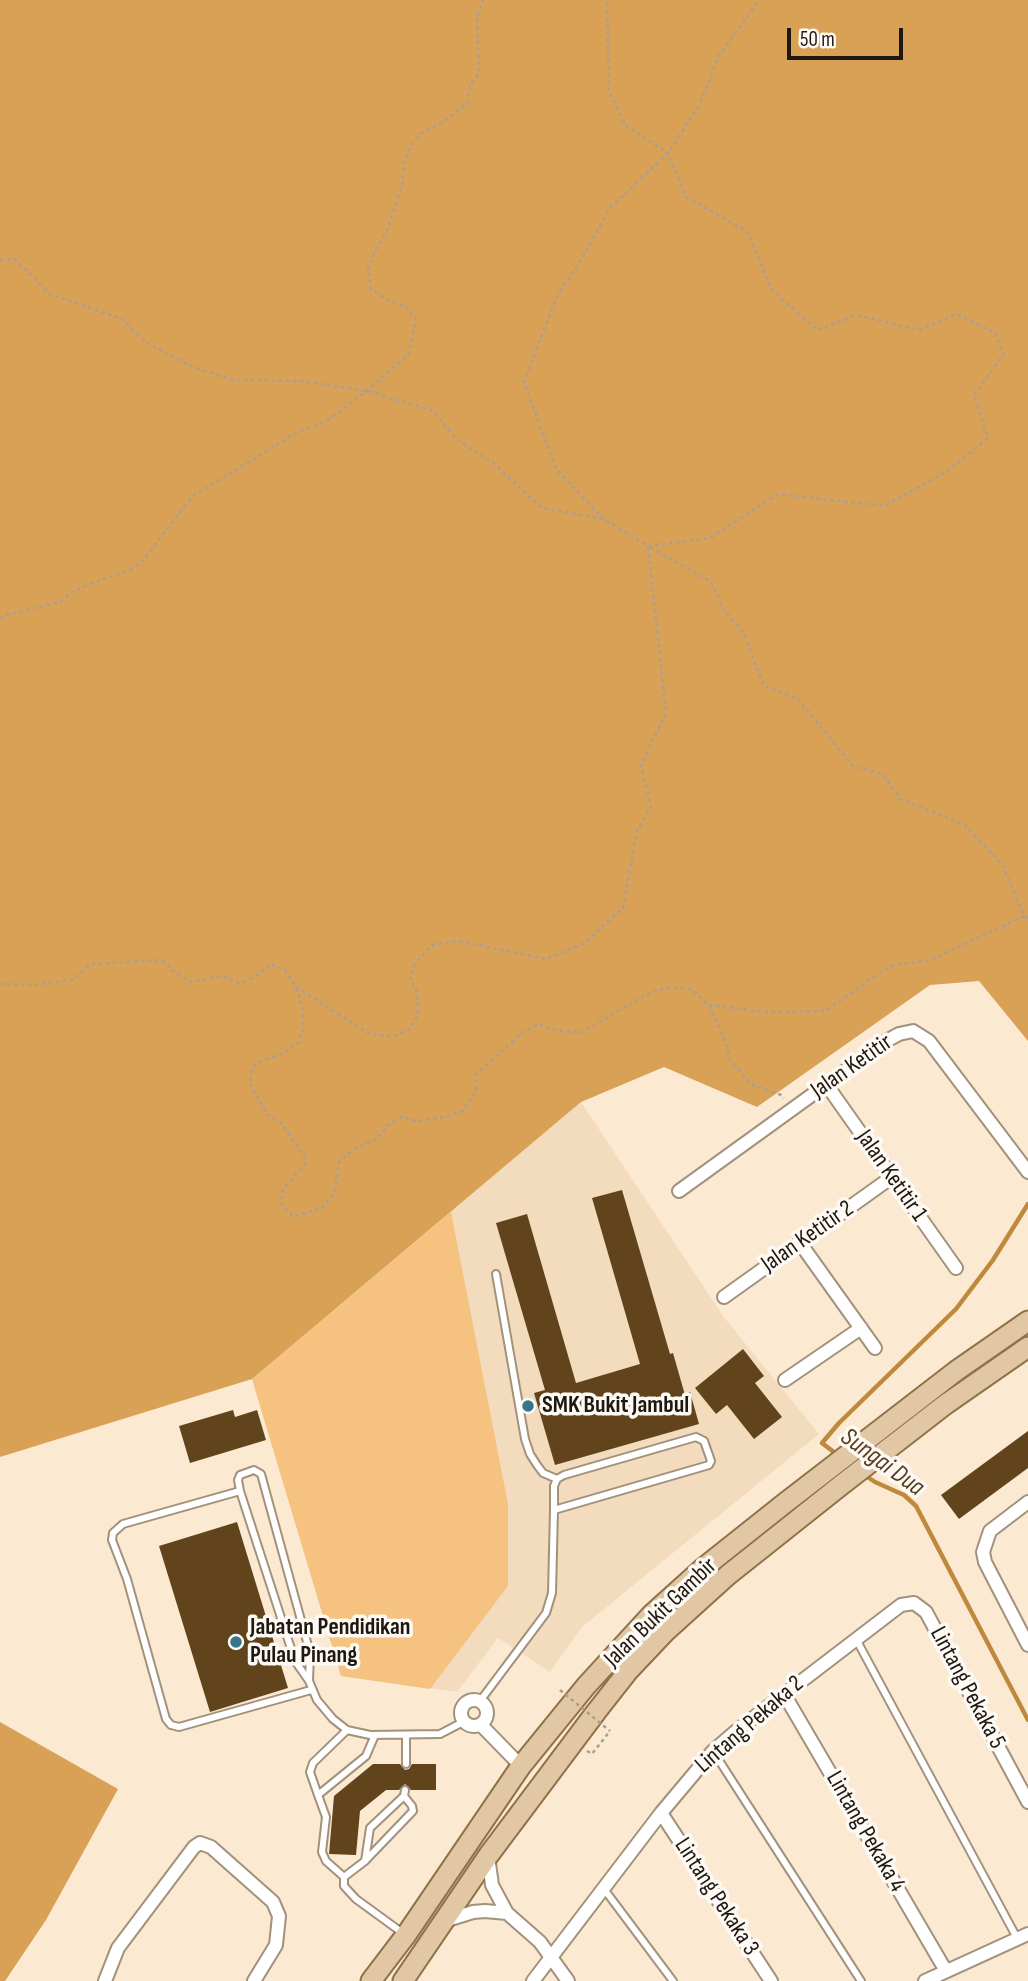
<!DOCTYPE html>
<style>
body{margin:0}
#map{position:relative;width:1028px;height:1981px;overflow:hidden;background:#fce9d2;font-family:"Sofia Sans Condensed",sans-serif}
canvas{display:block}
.scale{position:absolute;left:787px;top:28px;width:116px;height:32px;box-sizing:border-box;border:4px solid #1f1810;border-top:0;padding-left:9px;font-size:21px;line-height:24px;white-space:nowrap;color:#1f1810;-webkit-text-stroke:5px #fdf9f4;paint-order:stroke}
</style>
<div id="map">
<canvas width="1028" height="1981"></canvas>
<div class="scale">50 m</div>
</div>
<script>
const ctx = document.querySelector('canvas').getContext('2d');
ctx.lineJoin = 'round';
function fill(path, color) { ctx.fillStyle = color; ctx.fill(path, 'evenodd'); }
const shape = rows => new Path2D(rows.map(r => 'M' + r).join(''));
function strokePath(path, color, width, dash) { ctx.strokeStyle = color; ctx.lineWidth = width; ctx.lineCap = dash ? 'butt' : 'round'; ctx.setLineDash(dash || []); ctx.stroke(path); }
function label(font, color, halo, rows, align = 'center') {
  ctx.font = font + ' "Sofia Sans Condensed",sans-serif'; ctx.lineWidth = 7; ctx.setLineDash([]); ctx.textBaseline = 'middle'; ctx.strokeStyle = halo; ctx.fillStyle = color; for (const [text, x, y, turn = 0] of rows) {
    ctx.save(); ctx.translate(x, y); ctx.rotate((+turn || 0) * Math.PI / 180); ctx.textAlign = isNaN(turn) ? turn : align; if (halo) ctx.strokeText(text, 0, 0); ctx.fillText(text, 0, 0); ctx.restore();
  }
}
fill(shape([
 [581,1102,723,1316,819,1434,582,1627,550,1672,498,1638,457,1692,341,1676,252,1379]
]), '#f3dcbe');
fill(shape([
 [451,1212,508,1504,508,1586,430,1689,341,1676,252,1379]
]), '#f6c27f');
fill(shape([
 [0,0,1028,0,1028,1041,979,981,930,985,757,1107,664,1067,581,1102,252,1379,0,1457],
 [0,1722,118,1789,46,1920,5,1981,0,1981]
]), '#d8a156');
strokePath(shape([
 [839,1456,822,1443,839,1423,956,1309,993,1260,1028,1204],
 [863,1474,875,1482,904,1495,916,1506,1028,1720]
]), '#bf893d', 4.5);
fill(shape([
 [622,1190,670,1354,673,1353,685,1395,690,1392,699,1424,555,1465,534,1393,545,1390,496,1223,527,1214,576,1383,640,1364,592,1198],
 [743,1349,764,1376,755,1383,782,1417,754,1439,727,1405,716,1414,695,1388],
 [233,1410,235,1417,257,1410,266,1440,190,1463,179,1426],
 [1028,1431,1028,1468,959,1519,941,1495],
 [237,1522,288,1688,210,1712,159,1546],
 [373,1764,400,1764,405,1770,409,1769,412,1764,436,1764,436,1790,411,1790,405,1784,399,1790,386,1790,360,1811,356,1855,329,1854,334,1796]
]), '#61441c');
const lane = shape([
 [496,1274,525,1439,530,1454,537,1465,543,1473,557,1479],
 [240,1491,123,1524,113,1533,112,1540,127,1579,166,1719,171,1725,179,1727,311,1690],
 [856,1639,1017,1938],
 [309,1681,295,1661,240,1491,238,1480,240,1475,254,1470,261,1474,310,1653,309,1681,317,1700,333,1719,347,1730,370,1735,440,1734,463,1722],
 [480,1701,546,1613,552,1593,554,1510,709,1465,711,1461,704,1441,696,1437,564,1475,557,1479,554,1486,554,1510],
 [375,1735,366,1756,318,1795,326,1817,322,1852,326,1861,344,1877,344,1886,356,1899,404,1934],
 [713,1751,861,1981],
 [406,1764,406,1735],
 [318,1795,310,1772,313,1763,347,1730],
 [365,1861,370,1828,404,1796,405,1790],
 [344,1877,365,1861,413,1811,412,1806,404,1796],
 [604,1889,673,1981]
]);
const street = shape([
 [826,1084,956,1268],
 [679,1191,888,1040,899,1034,913,1031,929,1041,1028,1172],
 [800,1243,875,1348],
 [724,1297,892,1177],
 [785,1380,861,1328],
 [1028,1502,990,1531,983,1552,985,1562,1028,1645],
 [784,1694,946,1971],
 '461 1713a13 13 0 1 1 26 0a13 13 0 1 1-26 0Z',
 [481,1725,521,1766],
 [661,1813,771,1981],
 [488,1856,492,1885,507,1913,540,1942,568,1981],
 [444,1921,473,1912,485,1911,507,1913],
 [105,1981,118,1948,194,1847,200,1843,211,1847,273,1902,279,1916,276,1945,254,1981],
 [533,1981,661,1813,713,1751,735,1732,901,1605,914,1603,926,1612,1028,1802],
 [925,1981,1028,1934]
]);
const primary = shape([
 [371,1981,406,1935,521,1766,586,1686,652,1614,702,1569,785,1503,956,1371,1028,1321],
 [403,1981,488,1856,596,1712,629,1670,665,1632,728,1575,840,1486,946,1404,1028,1347]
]);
strokePath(lane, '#a2917b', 10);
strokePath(street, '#a2917b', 16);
strokePath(primary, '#907149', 23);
strokePath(shape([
 [0,260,15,259,50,294,122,319,147,343,193,367,233,380,301,381,367,391,434,411,455,438,493,463,542,508,604,519,648,546,710,538,778,494,884,506,946,472,988,438,974,395,1004,354,995,333,957,314,919,330,857,315,817,330,771,289,748,232,686,197,668,153,626,126,609,92,607,0],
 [604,519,556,469,524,382,556,298,584,255,610,208,668,153,700,104,719,56,759,0],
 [0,619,6,615,60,602,75,590,134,568,144,559,192,497,296,433,328,420,367,391,408,355,416,319,405,306,389,301,371,289,368,268,377,247,387,231,402,187,404,165,410,147,422,133,442,123,467,103,470,85,479,74,477,17,483,0],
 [0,984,34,985,72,980,91,964,160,960,167,963,173,971,190,982,222,976,240,983,253,978,270,964,285,970,296,987,303,1008,303,1031,298,1043,282,1054,261,1061,253,1067,250,1083,267,1114,281,1123,304,1155,305,1164,283,1189,281,1203,293,1217,322,1208,335,1191,339,1162,354,1149,375,1140,390,1124,402,1117,417,1121,441,1118,463,1111,476,1092,476,1074,523,1032,538,1024,555,1030,581,1033,635,1001,654,991,671,987,691,989,709,1005,726,1043,730,1060,751,1084,781,1095,784,1098],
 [296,987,368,1033,391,1037,410,1029,418,1014,417,992,410,978,415,964,432,945,459,941,546,959,583,944,623,908,637,831,651,806,641,765,666,713,648,546,711,582,724,610,743,632,764,686,797,698,853,766,884,775,900,799,965,825,1002,864,1024,916,1028,918],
 [709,1005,767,1012,825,1011,890,966,930,960,1024,916],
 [587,1751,592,1754,610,1731]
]), '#ad9e8d', 2.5, [3.5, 3.5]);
strokePath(lane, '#fff', 6);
strokePath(street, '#fff', 12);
strokePath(primary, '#e1c7a4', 19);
strokePath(shape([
 [560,1690,610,1731]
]), '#ad9e8d', 2.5, [3.5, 3.5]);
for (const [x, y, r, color] of [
 [528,1406,7,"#36758a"],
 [236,1642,7,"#36758a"]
]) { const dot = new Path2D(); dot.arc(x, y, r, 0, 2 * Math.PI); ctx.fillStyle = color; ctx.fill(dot); strokePath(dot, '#fdf9f4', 2.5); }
label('24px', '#1f1810', '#fdf9f4', [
 ["Jalan Ketitir",852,1067,-35],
 ["Jalan Ketitir 1",891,1176,55],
 ["Jalan Ketitir 2",808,1237,-35],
 ["Jalan Bukit Gambir",661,1613,-44],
 ["Lintang Pekaka 5",967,1688,62],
 ["Lintang Pekaka 2",750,1725,-41],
 ["Lintang Pekaka 4",865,1832,60],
 ["Lintang Pekaka 3",716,1897,57]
]);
label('bold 24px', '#1f1810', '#fdf9f4', [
 ["SMK Bukit Jambul",542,1406],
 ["Jabatan Pendidikan",250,1628],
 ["Pulau Pinang",250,1656]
], 'left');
label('italic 26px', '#573f1f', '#fdf9f4', [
 ["Sungai Dua",882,1463,36]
]);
</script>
